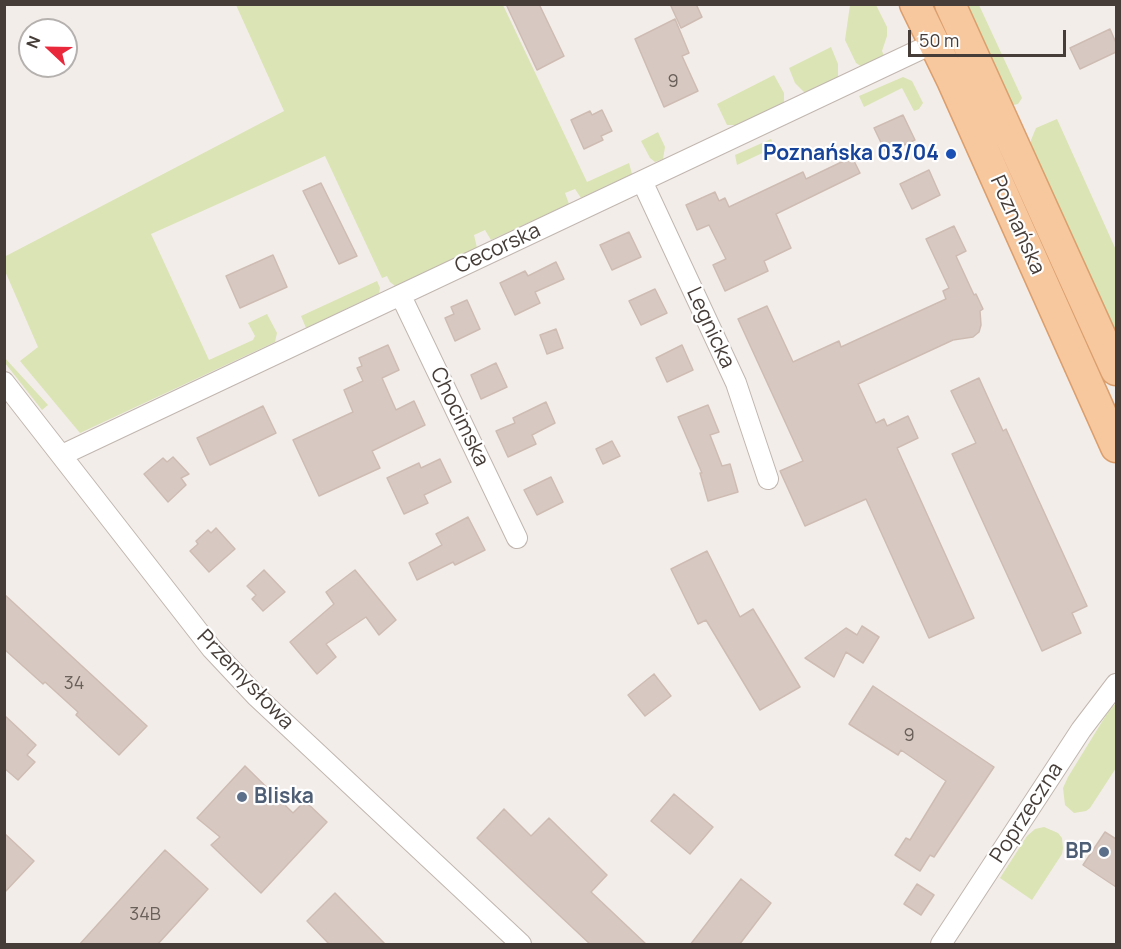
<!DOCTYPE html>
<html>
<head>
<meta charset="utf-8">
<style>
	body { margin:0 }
	#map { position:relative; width:1121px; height:949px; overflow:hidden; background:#f3ede9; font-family:Manrope,sans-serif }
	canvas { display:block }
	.frame { position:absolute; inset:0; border:6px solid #463d38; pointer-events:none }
	.north { position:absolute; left:18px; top:18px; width:60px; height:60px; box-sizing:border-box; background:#fff; border:2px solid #b5b1af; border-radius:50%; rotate:292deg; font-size:16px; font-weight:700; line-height:24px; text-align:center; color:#463d38 }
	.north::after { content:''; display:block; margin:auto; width:21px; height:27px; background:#ea283c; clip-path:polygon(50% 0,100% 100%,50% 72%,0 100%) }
	.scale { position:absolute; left:908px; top:30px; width:158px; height:27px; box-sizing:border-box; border:3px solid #463d38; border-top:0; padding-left:8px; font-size:18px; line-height:21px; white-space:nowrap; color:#463d38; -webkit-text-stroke:4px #fff; paint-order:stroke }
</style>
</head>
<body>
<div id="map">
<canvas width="1121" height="949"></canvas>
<div class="frame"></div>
<div class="north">N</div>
<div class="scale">50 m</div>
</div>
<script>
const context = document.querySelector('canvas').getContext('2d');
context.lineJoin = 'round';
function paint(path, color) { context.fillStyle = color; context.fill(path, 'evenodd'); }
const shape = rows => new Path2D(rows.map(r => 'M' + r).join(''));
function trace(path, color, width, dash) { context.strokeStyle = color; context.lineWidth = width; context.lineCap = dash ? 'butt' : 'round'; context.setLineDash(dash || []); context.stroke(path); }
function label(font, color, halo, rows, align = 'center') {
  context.font = font + ' Manrope,sans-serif'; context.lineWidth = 4.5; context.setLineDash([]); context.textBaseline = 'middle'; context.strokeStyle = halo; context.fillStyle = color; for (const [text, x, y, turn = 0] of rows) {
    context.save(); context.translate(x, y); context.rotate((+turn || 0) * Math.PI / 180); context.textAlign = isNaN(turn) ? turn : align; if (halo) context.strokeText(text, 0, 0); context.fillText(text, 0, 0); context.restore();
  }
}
const green = shape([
	[236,5,503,5,587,182,629,163,632,174,581,198,575,189,565,193,569,204,491,240,485,230,474,235,477,248,395,286,390,282,387,276,382,278,325,156,151,234,209,360,253,340,255,336,248,323,267,314,277,333,275,342,80,433,20,361,38,347,5,271,4,257,284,111],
	[850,5,876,5,887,27,887,36,882,51,884,56,862,67,856,63,845,40],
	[962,5,979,5,1022,98,1018,104,1013,105,1007,103],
	[831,47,838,64,838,78,805,93,795,83,789,68],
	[774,75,784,93,784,103,736,125,727,125,717,104],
	[903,77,912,81,923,103,919,109,914,111,902,88,864,107,859,96],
	[1057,119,1116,250,1116,338,1031,154,1031,140,1036,128],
	[658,132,665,147,663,159,655,162,650,158,641,141],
	[771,139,775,147,737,165,735,155],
	[377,281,380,288,379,293,306,328,301,316],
	[4,357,48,405,42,410,5,363],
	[1116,703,1116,768,1090,808,1086,811,1074,813,1065,805,1063,788,1068,777,1108,712],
	[1044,827,1058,833,1062,838,1063,848,1062,854,1032,900,1000,878,1027,836,1035,829]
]);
const building = shape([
	[506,4,539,4,564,56,537,70,506,4],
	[670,4,696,4,702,17,681,28,670,4],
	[675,19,689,53,682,56,698,91,664,107,635,39,675,19],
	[1110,29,1116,43,1116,52,1080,69,1070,48,1110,29],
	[602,110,612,131,601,136,603,140,584,149,571,120,590,111,592,115,602,110],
	[903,115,915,140,886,153,874,128,903,115],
	[852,157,860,173,776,214,791,248,764,261,768,271,725,291,713,265,726,259,709,225,697,230,686,205,715,192,719,201,725,198,729,207,803,172,806,179,852,157],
	[929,170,940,195,912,209,900,184,929,170],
	[321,183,357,256,339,264,303,191,321,183],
	[954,226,966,251,956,256,974,295,976,294,983,309,980,311,981,325,979,332,973,337,953,340,858,384,876,423,884,419,887,426,908,416,918,438,897,448,974,618,929,638,866,499,805,526,780,471,803,461,738,319,767,306,793,362,839,341,841,347,946,299,943,291,949,288,926,239,954,226],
	[629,232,641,257,612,270,600,245,629,232],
	[273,255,287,287,240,308,226,276,273,255],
	[556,262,564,279,535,292,540,303,515,315,500,283,525,271,528,276,556,262],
	[655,289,667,313,641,325,629,301,655,289],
	[467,300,480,329,455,341,445,318,454,314,451,307,467,300],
	[556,329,563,348,547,354,540,335,556,329],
	[388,345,399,370,382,378,396,410,414,401,425,425,372,451,380,468,319,496,293,440,353,412,344,390,363,381,357,368,362,366,359,358,388,345],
	[682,345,693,370,667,382,656,358,682,345],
	[496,363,507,387,481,399,471,375,496,363],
	[979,378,1003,431,1006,429,1087,606,1072,613,1081,633,1042,651,952,454,976,443,951,391,979,378],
	[546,402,555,423,532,435,536,444,508,457,496,431,515,423,513,418,546,402],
	[708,405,719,432,710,435,722,466,730,464,738,492,708,501,700,473,702,473,678,417,708,405],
	[263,406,276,433,210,465,197,438,263,406],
	[612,441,620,456,603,464,596,449,612,441],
	[173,457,189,474,181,478,186,485,168,502,144,474,163,458,167,462,173,457],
	[440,459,451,482,424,495,428,503,404,514,387,478,419,463,421,468,440,459],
	[551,477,563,502,537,515,524,490,551,477],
	[468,517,485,550,455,565,453,562,417,580,409,563,442,545,436,534,468,517],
	[216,528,235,549,209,572,190,551,198,544,196,541,208,530,211,533,216,528],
	[707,551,740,617,753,609,800,687,760,710,706,620,698,624,671,569,707,551],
	[264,570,285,592,263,611,252,599,256,595,247,586,264,570],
	[355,570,396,620,379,635,366,617,326,644,336,657,317,674,290,642,334,604,326,592,355,570],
	[4,594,147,726,119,755,76,715,78,712,45,682,43,684,4,649,4,594],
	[862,626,879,637,863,663,846,652,834,677,805,658,846,628,857,635,862,626],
	[654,674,671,696,645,716,628,695,654,674],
	[873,686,994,767,934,857,930,855,920,871,895,855,906,838,910,840,946,781,901,750,898,755,849,724,873,686],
	[4,715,36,745,27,755,35,762,18,780,4,768,4,715],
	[245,766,293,813,305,801,327,822,261,893,211,845,220,837,197,818,245,766],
	[674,794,713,827,690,854,651,821,674,794],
	[504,809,531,836,549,818,607,875,591,892,647,945,591,945,477,838,504,809],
	[1105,832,1116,839,1116,887,1083,865,1105,832],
	[4,833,34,861,4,893,4,833],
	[165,850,208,889,157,945,79,945,165,850],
	[741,879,771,903,739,945,690,945,741,879],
	[917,884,934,895,921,915,904,904,917,884],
	[335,893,386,945,330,945,307,921,335,893]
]);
const minor = shape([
	[642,181,736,383,768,479],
	[401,296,517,538],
	[4,382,212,649,256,696,521,944],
	[62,455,934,43],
	[941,944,1081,730,1116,684]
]);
const primary = shape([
	[915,4,952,80,1116,447],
	[950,4,1116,370]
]);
const markers = [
	[951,154,6,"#1a4fb4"],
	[242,797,6,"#5c6f8a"],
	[1104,852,6,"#5c6f8a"]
];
const numberNames = [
	["9",673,82],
	["34",74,684],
	["9",909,736],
	["34B",145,915]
];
const transitNames = [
	["Poznańska 03/04",939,154]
];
const streetNames = [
	["Poznańska",1017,225,66],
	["Cecorska",498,249,-25],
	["Legnicka",710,328,65],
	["Chocimska",459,417,64],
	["Przemysłowa",245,680,46],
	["Poprzeczna",1027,813,-57]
];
const serviceNames = [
	["Bliska",254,797],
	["BP",1092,852,"right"]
];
paint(green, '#dbe4b4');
paint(building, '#d7c9c2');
trace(building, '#cebcb3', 1.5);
trace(minor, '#c1b6af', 22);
trace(primary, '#db9f6e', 33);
trace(minor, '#fff', 20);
trace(primary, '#f7c79e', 30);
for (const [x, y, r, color] of markers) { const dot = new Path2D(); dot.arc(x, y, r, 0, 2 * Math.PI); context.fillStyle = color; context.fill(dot); trace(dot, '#fff', 2); }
label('18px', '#6a605a', null, numberNames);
label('bold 21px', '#164399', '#fff', transitNames, 'right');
label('21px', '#463d38', '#fff', streetNames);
label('bold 21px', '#4e5e75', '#fff', serviceNames, 'left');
</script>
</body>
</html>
